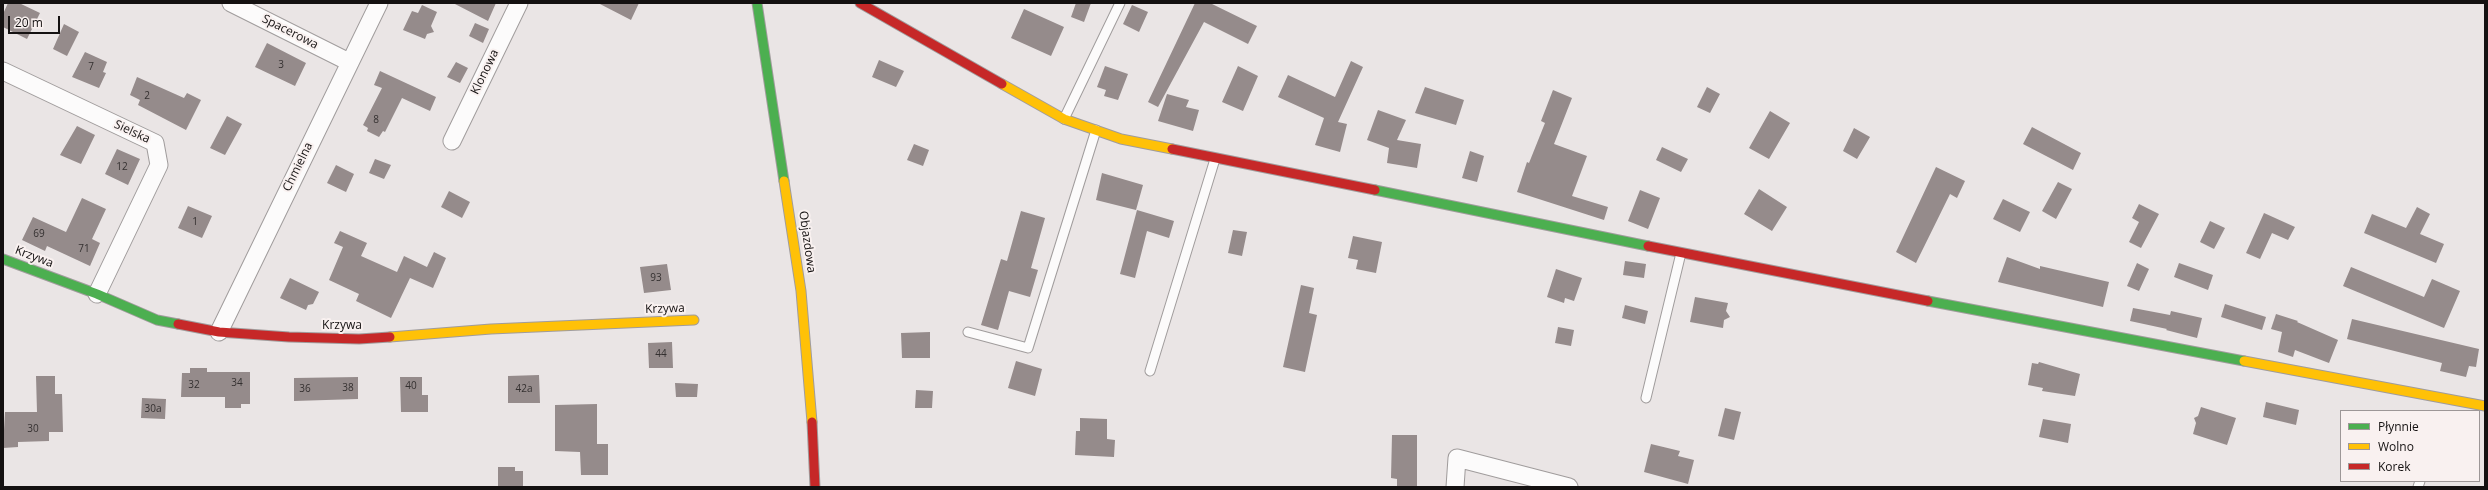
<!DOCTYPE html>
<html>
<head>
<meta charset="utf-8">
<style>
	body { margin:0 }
	#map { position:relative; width:2488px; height:490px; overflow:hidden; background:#eae5e5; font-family:"Open Sans",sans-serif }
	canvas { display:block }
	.frame { position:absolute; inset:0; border:4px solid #141111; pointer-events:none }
	.legend { position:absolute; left:2340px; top:410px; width:140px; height:72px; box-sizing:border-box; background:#f9f1f0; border:1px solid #9d9797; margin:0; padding:5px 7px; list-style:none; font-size:12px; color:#141111 }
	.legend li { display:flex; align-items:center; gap:8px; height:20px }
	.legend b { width:20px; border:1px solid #9d9797 }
	.scale { position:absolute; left:8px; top:16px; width:52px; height:18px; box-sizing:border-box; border:2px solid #141111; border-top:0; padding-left:5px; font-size:12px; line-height:14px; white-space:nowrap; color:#141111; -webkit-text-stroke:3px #f9f1f0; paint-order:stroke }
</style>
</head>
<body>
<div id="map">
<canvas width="2488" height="490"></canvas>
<div class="frame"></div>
<ul class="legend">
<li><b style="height:5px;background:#4caf50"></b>Płynnie</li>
<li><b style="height:5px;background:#ffc107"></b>Wolno</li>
<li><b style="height:5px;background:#c62828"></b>Korek</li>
</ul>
<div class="scale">20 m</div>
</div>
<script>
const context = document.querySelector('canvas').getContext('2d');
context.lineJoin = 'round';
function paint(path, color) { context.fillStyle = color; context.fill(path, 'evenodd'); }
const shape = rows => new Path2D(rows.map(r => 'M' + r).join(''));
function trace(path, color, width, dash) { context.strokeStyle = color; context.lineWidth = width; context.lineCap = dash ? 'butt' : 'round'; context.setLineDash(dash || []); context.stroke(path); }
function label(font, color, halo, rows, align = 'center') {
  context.font = font + ' "Open Sans",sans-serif'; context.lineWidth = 4; context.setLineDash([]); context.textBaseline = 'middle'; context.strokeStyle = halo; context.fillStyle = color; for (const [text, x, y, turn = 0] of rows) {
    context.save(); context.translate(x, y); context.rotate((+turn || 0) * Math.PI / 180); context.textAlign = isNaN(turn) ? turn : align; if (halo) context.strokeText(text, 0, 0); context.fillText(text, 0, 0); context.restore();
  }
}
const building = shape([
	[8,3,19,3,40,13,27,39,3,27,3,14],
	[453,3,496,3,488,21],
	[598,3,639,3,631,20],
	[1076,3,1091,3,1084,22,1071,17],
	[1195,3,1210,3,1257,26,1248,44,1204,22,1158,107,1148,102],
	[422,5,437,12,431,26,434,32,427,34,425,39,403,30,412,11,418,13],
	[1132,5,1148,12,1139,32,1123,24],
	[1024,9,1064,27,1051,56,1011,38],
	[475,23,489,29,483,43,469,36],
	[64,24,79,32,67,56,53,49],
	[267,43,306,63,295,86,255,67],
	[85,52,107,62,103,72,106,73,99,88,72,77],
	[879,60,904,71,896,87,872,77],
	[1351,61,1363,67,1338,122,1347,124,1340,152,1315,145,1324,118,1278,97,1288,75,1335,97],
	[456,62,468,68,460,83,447,77],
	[1105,66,1128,74,1118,100,1104,96,1106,90,1097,87],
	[1238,66,1258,76,1243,111,1222,102],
	[380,71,436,97,430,111,402,98,385,132,383,131,379,137,367,131,368,128,363,125,382,88,374,85],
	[137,77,184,98,187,93,201,100,186,130,138,105,140,100,130,95],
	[1425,87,1464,100,1456,125,1415,113],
	[1707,87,1720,94,1710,113,1697,107],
	[1553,90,1572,98,1554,144,1587,156,1572,196,1608,207,1604,220,1517,192,1527,162,1529,163,1545,123,1541,121],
	[1167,94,1189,100,1186,107,1199,110,1193,131,1158,121],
	[1378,110,1406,120,1397,140,1421,144,1417,168,1387,163,1389,148,1367,140],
	[1770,111,1790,123,1769,159,1749,148],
	[227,116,242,124,225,155,210,148],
	[77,126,95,135,81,164,60,155],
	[2032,127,2081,153,2073,170,2023,144],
	[1854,128,1870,137,1857,159,1843,151],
	[914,144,929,150,923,166,907,160],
	[1662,147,1688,159,1681,172,1656,160],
	[117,149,140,159,128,185,105,174],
	[1470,151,1484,156,1477,182,1462,178],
	[375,159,391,165,384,179,369,173],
	[336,165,354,174,346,192,327,183],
	[1936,167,1965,181,1957,198,1950,194,1916,263,1896,252],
	[1102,173,1143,185,1136,210,1096,200],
	[2058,182,2072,189,2056,219,2042,211],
	[1759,189,1787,207,1772,231,1744,214],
	[1640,190,1660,198,1648,229,1628,221],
	[449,191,470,202,462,218,441,207],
	[82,198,106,209,92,239,100,243,90,266,47,246,45,251,22,240,33,217,66,232],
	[2003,199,2030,212,2020,232,1993,219],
	[2139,204,2159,214,2141,248,2129,242,2139,222,2132,218],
	[188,206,212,216,202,238,178,228],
	[2417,207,2430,214,2420,234,2444,244,2436,263,2364,233,2372,214,2406,228],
	[1137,210,1174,221,1169,238,1147,231,1135,278,1120,274],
	[1021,211,1045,218,1031,268,1038,270,1030,297,1009,291,998,330,981,325,1001,259,1007,261],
	[2264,213,2295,227,2288,240,2272,233,2260,259,2246,253],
	[2210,221,2225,228,2214,249,2200,242],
	[1233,230,1247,232,1242,256,1228,253],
	[340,231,367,243,361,256,397,272,404,256,427,267,434,252,446,258,433,288,410,278,391,318,356,301,359,294,329,280,343,247,334,243],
	[1353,236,1382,242,1376,273,1356,269,1358,260,1348,258],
	[2007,257,2040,269,2040,266,2109,282,2103,307,1998,282],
	[1625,261,1646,264,1644,278,1623,275],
	[2137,263,2149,269,2139,291,2127,286],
	[2179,263,2213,275,2208,290,2174,277],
	[667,264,671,290,644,293,640,267],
	[2351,267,2424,297,2432,279,2460,291,2444,328,2343,286],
	[1556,269,1582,278,1574,301,1565,298,1564,303,1547,297],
	[290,278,319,292,313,304,308,305,306,310,280,298],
	[1301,285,1314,288,1309,313,1317,315,1305,372,1283,367],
	[1695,297,1728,303,1726,311,1730,317,1724,320,1723,328,1690,322],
	[2225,304,2266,317,2262,330,2221,317],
	[1625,305,1648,311,1645,324,1622,318],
	[2133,308,2170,315,2171,311,2202,318,2197,338,2166,330,2167,329,2130,321],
	[2276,314,2298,321,2297,322,2338,340,2329,363,2295,350,2293,357,2278,352,2282,332,2271,329],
	[2352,319,2479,349,2476,367,2469,366,2466,377,2440,371,2442,363,2347,339],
	[1558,327,1574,330,1571,346,1555,343],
	[930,332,930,358,902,358,901,333],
	[672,342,673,368,649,368,648,343],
	[1016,361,1042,369,1035,396,1008,388],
	[2039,362,2080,374,2075,396,2042,391,2043,388,2028,385,2032,363,2038,364],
	[190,368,207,368,207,372,250,372,250,404,241,404,241,408,225,408,225,397,181,397,182,373,190,373],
	[539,375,540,403,508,403,508,376],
	[36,376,55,376,55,394,62,394,63,432,49,432,49,441,18,442,18,447,3,448,5,412,37,412],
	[358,377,358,399,294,401,294,378],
	[400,377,422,377,422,395,428,395,428,412,401,412],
	[675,383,698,384,697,397,676,397],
	[916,390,933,391,932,408,915,408],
	[142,398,166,399,165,419,141,418],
	[2266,402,2299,410,2296,425,2263,417],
	[597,404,597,444,608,444,608,475,581,475,580,452,555,451,555,405],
	[2201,407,2236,418,2227,445,2193,434,2196,423,2194,418,2198,416],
	[1725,408,1741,412,1734,440,1718,436],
	[1080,418,1107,419,1107,439,1115,440,1114,457,1075,455,1076,431,1080,431],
	[2043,419,2071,424,2068,443,2039,437],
	[1392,435,1417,435,1417,487,1397,487,1397,479,1391,478],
	[1651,444,1680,451,1678,456,1694,460,1688,484,1644,472],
	[498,467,515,467,515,471,523,471,523,487,498,487]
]);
const lane = shape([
	[1064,119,1120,3],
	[968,332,1028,348,1096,130],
	[1150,371,1215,159],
	[1646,398,1681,253],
	[2418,487,2420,481]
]);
const street = shape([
	[231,3,349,62],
	[3,71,155,143,159,165,97,294],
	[452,141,519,3],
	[219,332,379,3],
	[1455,487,1457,458,1569,487]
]);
const fast = shape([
	[757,3,784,181],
	[1375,190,1648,246],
	[3,259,97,294,157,320,178,324],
	[1928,301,2244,361]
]);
const slow = shape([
	[1002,84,1064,119,1121,139,1172,149],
	[784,181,801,291,812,422],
	[390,337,491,329,694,320],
	[2244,361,2485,406]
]);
const jam = shape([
	[860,3,1002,84],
	[1172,149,1375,190],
	[1648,246,1928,301],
	[178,324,219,332,289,337,359,339,390,337],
	[812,422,815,487]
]);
const numberNames = [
	["3",281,65],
	["7",91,67],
	["2",147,96],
	["8",376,120],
	["12",122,167],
	["1",195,222],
	["69",39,234],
	["71",84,249],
	["93",656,278],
	["44",661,354],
	["34",237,383],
	["32",194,385],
	["40",411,386],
	["38",348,388],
	["36",305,389],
	["42a",524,389],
	["30a",153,409],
	["30",33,429]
];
const streetNames = [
	["Spacerowa",290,32,27],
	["Klonowa",485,72,-64],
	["Sielska",132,132,25],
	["Chmielna",298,167,-64],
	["Objazdowa",807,242,82],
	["Krzywa",34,257,21],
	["Krzywa",665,309,-2],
	["Krzywa",342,326]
];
paint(building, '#958b8b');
trace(lane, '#a09c9c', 11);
trace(street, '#a09c9c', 19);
trace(fast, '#a09c9c', 11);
trace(slow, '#a09c9c', 11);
trace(jam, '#a09c9c', 11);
trace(lane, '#fcfbfb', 9);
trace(street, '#fcfbfb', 17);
trace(fast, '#4caf50', 9);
trace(slow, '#ffc107', 9);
trace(jam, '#c62828', 9);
label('10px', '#343030', null, numberNames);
label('12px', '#141111', '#f9f1f0', streetNames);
</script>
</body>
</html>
